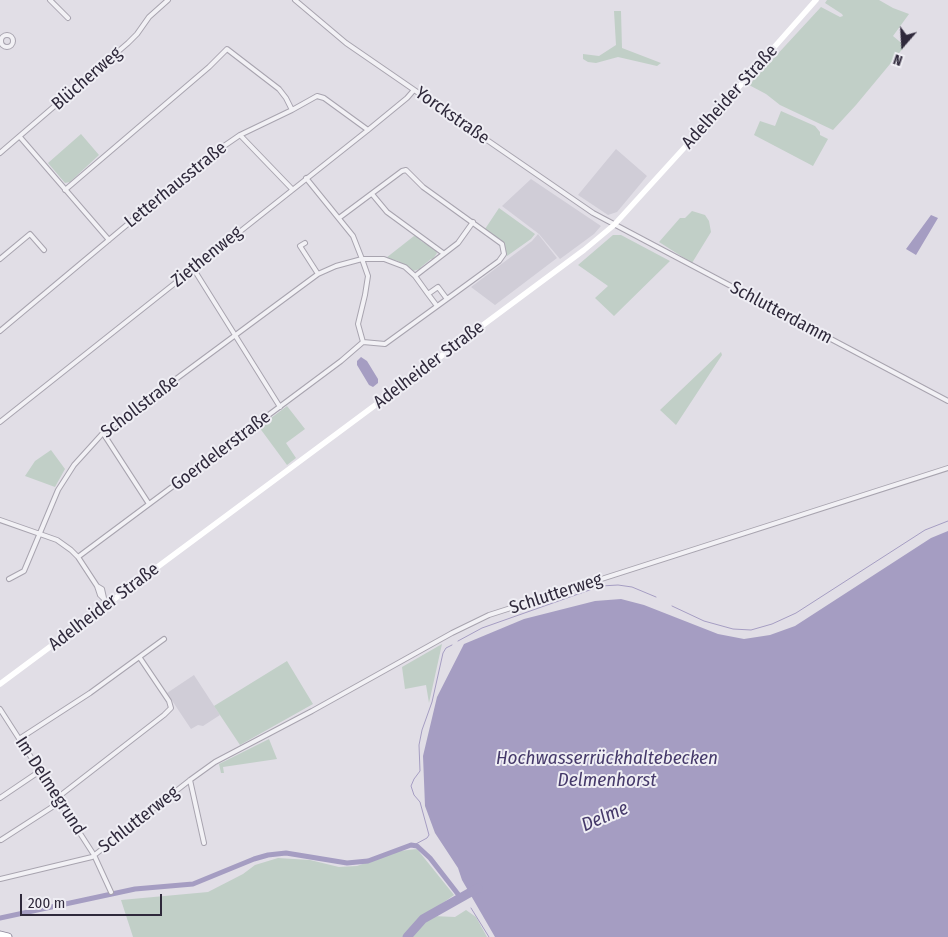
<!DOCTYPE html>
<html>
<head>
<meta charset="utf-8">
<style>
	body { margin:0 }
	#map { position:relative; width:948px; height:937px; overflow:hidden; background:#e1dee6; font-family:"Fira Sans Condensed",sans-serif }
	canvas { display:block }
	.north { position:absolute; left:878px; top:20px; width:50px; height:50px; -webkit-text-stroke:4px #efeef4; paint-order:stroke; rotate:199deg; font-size:14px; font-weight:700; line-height:20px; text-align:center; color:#2f293b }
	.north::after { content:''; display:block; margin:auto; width:18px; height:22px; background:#2f293b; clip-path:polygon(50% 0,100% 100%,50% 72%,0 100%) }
	.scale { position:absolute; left:20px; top:894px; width:142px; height:22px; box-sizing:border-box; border:2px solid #2f293b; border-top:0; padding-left:6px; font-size:15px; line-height:18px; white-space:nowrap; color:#2f293b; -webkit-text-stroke:4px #efeef4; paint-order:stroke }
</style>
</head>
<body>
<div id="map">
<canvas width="948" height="937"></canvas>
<div class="north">N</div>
<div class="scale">200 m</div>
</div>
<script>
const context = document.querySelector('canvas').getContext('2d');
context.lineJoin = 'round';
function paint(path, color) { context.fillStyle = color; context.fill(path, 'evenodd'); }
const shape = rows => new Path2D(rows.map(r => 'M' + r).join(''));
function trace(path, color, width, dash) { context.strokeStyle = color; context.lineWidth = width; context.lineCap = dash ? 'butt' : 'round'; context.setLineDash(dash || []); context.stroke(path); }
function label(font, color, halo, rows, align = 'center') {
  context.font = font + ' "Fira Sans Condensed",sans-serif'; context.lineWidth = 4; context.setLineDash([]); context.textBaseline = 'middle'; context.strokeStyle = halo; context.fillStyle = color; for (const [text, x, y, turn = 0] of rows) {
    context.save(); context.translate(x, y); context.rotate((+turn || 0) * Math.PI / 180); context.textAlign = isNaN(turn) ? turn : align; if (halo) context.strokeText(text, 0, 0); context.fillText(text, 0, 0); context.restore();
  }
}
const built = shape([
	[616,149,647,176,617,212,608,215,578,195],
	[531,179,601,226,594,234,560,259,539,234,502,206],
	[538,234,557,258,495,305,471,287,532,241],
	[194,675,220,715,203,726,198,725,191,729,167,693]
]);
const green = shape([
	[827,0,879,0,893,8,909,14,893,36,905,46,856,105,833,130,780,105,766,94,749,85,821,7,840,17,843,16,842,14,825,3],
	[614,11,621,11,622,48,661,63,657,66,618,57,596,63,588,62,583,59,583,54,599,56,616,45],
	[781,111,815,126,820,132,820,135,828,139,813,166,754,135,760,121,775,126],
	[81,134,99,155,70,182,65,183,48,163],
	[499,208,535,234,531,239,507,256,504,243,485,229],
	[692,211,705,215,709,221,711,232,692,263,659,242,680,218,685,218],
	[613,235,621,235,670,261,614,316,595,298,608,286,578,265],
	[414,236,419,237,421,241,436,250,437,253,433,259,431,259,421,267,420,269,413,271,398,261,386,258],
	[721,352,722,355,676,425,660,410],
	[287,406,305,429,286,443,296,458,287,465,259,427],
	[51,450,65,469,55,487,25,476,35,461],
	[442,644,429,703,426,685,405,689,402,667],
	[287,661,313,704,240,745,214,706],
	[269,739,277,759,223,767,224,773,221,773,219,764],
	[417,849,454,895,416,922,403,937,133,937,121,900,208,892,243,874,255,865,278,858,310,860,339,867,357,866,399,851],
	[466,910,476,917,487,937,411,937,421,925,433,916,455,917]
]);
const water = shape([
	[931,215,938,218,916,255,906,249],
	[361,357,367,361,378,379,378,383,373,387,369,385,357,365,357,361],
	[948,531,948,937,495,937,462,880,458,868,435,833,425,806,423,756,437,697,464,644,524,619,595,601,621,599,644,605,718,634,744,639,770,635,795,626,931,538]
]);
const stream = shape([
	[672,606,704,621,733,629,751,630,772,624,796,613,925,530,948,521],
	[458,641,482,628,601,586,618,585,632,587,656,597],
	[414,845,427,838,429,835,420,802,414,795,411,786,414,779,420,771,419,745,422,730,432,702,443,653,446,648,452,645],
	[471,908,489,937]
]);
const canal = shape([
	[0,918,135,889,193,884,254,859,268,855,286,853,347,863,368,861,411,845,417,846,430,858,461,898]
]);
const river = shape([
	[407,937,423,919,478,888]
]);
const minor = shape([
	[50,0,68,18],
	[295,0,346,43,593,213,948,401],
	'1 41a6 6 0 1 1 12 0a6 6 0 1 1-12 0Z',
	[240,135,292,189],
	[20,137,109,240],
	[0,153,128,43,137,34,149,17,168,0],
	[306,178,353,236,362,259,368,276,365,295,358,324,363,342,385,344,447,299,438,287,428,294,437,306],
	[65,190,209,67,227,49,279,89,286,98,292,110],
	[372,194,387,212,443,253],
	[339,218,402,171,406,170,423,187,502,244,504,254,499,261,447,299],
	[305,243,300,246,318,274],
	[0,259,30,234,44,250],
	[193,268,280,407],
	[415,276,458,243,473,222],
	[0,331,208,157,240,135,292,110,317,96,324,98,368,130],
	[0,422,368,130,407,98,414,90],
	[103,433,149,504],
	[0,520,57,540,71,550,78,557,97,586,100,595,108,603],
	[78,557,341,361,363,342],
	[9,579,24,571,58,490,74,465,103,433,318,274,336,266,362,259,384,259,405,267,415,276,428,294],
	[97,586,102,589,104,598],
	[0,709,94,855,111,892],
	[19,739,90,693,164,639],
	[190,780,204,843],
	[0,798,40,771],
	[57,798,164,715,171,708,169,701,140,658],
	[1,840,60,802],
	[0,879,92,857,190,780,215,762,312,711,452,633,489,615,948,468]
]);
const secondary = shape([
	[0,684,584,250,614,225,715,114,816,0]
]);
const motorway = shape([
	[0,935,8,937]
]);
const streetNames = [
	["Blücherweg",87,79,-41],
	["Adelheider Straße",730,97,-48],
	["Yorckstraße",452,116,35],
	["Letterhausstraße",176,185,-39],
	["Ziethenweg",207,257,-39],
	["Schlutterdamm",781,313,28],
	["Adelheider Straße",429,365,-37],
	["Schollstraße",140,407,-37],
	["Goerdelerstraße",221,451,-37],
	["Schlutterweg",556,594,-18],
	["Adelheider Straße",104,607,-37],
	["Im Delmegrund",50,786,57],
	["Schlutterweg",139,820,-38]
];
const waterNames = [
	["Hochwasserrückhaltebecken",607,759],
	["Delmenhorst",607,781],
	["Delme",605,817,-23]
];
paint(built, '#d0cdd7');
paint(green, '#c1cfc7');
paint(water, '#a59dc2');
trace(stream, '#a59dc2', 1);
trace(canal, '#a59dc2', 5);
trace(river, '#a59dc2', 9);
trace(minor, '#a8a4af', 6);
trace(motorway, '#8e889b', 9);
trace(minor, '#f2f1f5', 4);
trace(secondary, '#fff', 5.5);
trace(motorway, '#fff', 7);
label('18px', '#2f293b', '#efeef4', streetNames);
label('italic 19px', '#45396a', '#efeef4', waterNames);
</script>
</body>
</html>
